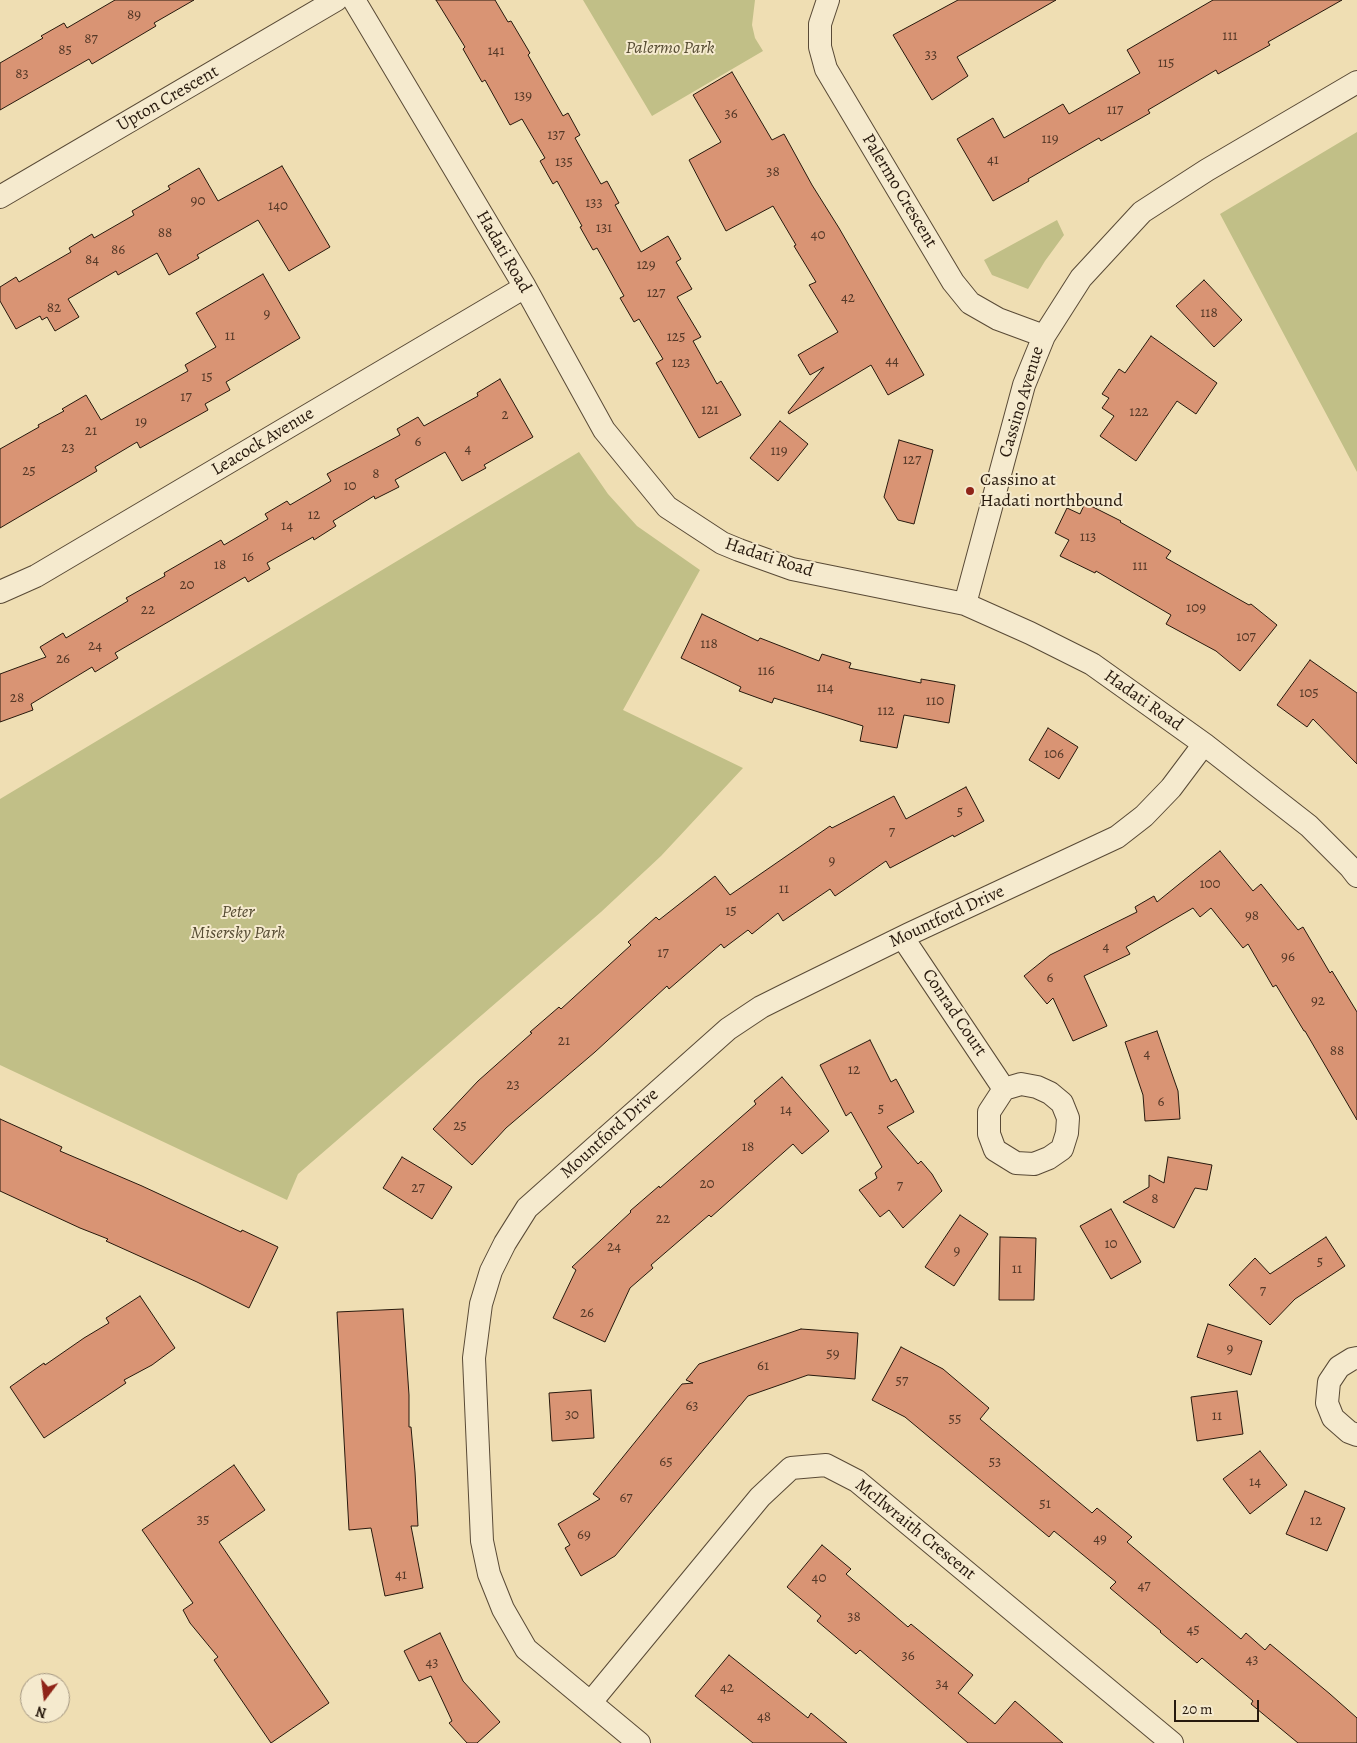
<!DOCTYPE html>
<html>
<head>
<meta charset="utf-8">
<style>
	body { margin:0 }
	#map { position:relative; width:1357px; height:1743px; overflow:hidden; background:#efdeb3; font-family:Alegreya,serif }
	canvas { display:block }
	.north { position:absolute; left:20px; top:1673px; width:50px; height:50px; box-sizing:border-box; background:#f5eace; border:1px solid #a39681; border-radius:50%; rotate:195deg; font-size:14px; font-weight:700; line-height:20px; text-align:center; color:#27190d }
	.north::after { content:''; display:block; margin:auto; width:18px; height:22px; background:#8f2418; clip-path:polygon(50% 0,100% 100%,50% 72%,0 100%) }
	.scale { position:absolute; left:1174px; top:1700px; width:85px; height:22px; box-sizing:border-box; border:2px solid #27190d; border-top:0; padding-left:6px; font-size:15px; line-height:18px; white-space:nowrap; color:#27190d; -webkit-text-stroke:4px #f5eace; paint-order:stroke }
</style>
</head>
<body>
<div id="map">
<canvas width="1357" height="1743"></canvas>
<div class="north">N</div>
<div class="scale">20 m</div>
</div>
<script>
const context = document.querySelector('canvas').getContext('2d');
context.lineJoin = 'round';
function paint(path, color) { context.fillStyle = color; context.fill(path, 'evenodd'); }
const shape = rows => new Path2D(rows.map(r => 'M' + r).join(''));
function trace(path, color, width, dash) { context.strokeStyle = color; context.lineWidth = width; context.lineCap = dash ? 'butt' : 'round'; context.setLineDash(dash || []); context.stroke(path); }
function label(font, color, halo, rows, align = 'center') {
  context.font = font + ' Alegreya,serif'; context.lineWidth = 4; context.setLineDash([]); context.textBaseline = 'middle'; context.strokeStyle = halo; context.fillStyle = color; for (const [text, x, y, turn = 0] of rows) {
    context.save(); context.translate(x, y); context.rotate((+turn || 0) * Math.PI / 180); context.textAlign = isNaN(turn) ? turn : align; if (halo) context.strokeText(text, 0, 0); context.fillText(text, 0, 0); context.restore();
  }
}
const green = shape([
	[583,0,755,0,752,25,755,38,763,51,652,116],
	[1357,132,1357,472,1220,214],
	[1057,220,1064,235,1045,261,1028,289,992,275,984,260],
	[579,452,608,494,637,526,700,570,623,710,743,768,661,856,601,912,298,1174,287,1200,0,1065,0,799]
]);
const building = shape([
	[115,0,194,0,154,23,156,26,92,64,89,59,0,110,0,63,43,38,41,36,64,23,67,28,115,0],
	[436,0,495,0,508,22,511,21,530,53,528,55,563,116,568,113,580,135,575,138,601,184,607,181,619,203,615,205,641,252,668,236,681,259,676,262,692,289,677,297,701,337,693,341,717,384,721,381,741,415,699,438,656,363,663,359,639,319,634,322,620,298,624,296,597,248,593,250,580,227,582,226,557,181,553,184,540,161,545,158,522,119,510,125,485,80,482,82,463,49,465,47,436,0],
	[958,0,1056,0,957,57,968,76,932,100,893,35,958,0],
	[1213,0,1342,0,1268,42,1270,45,1218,74,1216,70,1148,110,1150,113,1101,141,1099,138,1028,179,1029,181,993,201,957,139,993,118,1004,138,1063,104,1069,114,1140,73,1127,50,1213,0],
	[732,72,772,140,784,134,812,185,839,228,924,375,888,395,871,365,789,414,788,412,824,367,810,375,798,355,838,332,809,285,816,282,794,246,796,245,773,206,726,231,689,160,721,142,693,95,732,72],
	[282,166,330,247,289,271,258,220,197,255,199,258,169,275,157,253,118,275,116,271,68,299,79,317,55,331,47,317,42,320,40,316,16,329,0,301,0,287,16,277,19,282,71,252,69,248,92,234,94,238,134,215,132,211,170,189,168,186,199,168,218,201,282,166],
	[263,274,300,338,226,382,230,390,205,404,208,410,140,448,137,442,95,467,97,471,0,528,0,449,39,427,38,425,64,411,62,409,86,395,101,420,188,371,185,365,216,347,196,313,263,274],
	[1204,280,1242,320,1214,347,1176,306,1204,280],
	[1151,336,1217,383,1196,414,1177,401,1136,461,1100,436,1114,416,1102,408,1109,398,1102,394,1119,369,1125,373,1151,336],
	[500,379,533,437,484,465,486,468,462,481,445,452,395,480,399,487,375,499,374,496,333,521,336,526,314,540,313,537,267,563,270,569,248,582,245,577,115,653,118,658,95,672,92,667,31,704,33,710,0,722,0,674,46,657,40,647,63,633,66,638,128,601,126,598,165,576,164,573,221,540,224,545,268,519,265,514,287,501,290,505,331,481,327,474,400,435,397,429,418,417,424,426,478,396,477,393,500,379],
	[780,421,808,444,778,481,750,458,780,421],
	[899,440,933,450,914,524,898,520,884,497,899,440],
	[1085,503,1121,521,1120,522,1171,551,1166,558,1249,605,1251,604,1277,625,1240,671,1216,651,1166,624,1171,615,1096,571,1095,573,1060,556,1069,540,1055,533,1067,508,1080,514,1085,503],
	[702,614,758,641,760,638,819,661,822,654,851,663,849,668,921,683,921,679,955,685,949,723,904,715,897,748,860,741,863,726,774,698,772,703,739,691,741,687,681,658,702,614],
	[1310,660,1357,693,1357,764,1313,719,1307,727,1277,705,1310,660],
	[1048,728,1078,747,1059,779,1029,760,1048,728],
	[966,787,984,821,954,837,953,835,890,868,886,861,835,896,830,889,783,921,778,913,752,934,748,930,724,948,721,944,669,989,667,986,595,1052,506,1128,472,1165,433,1129,478,1081,532,1033,530,1032,559,1007,561,1009,631,945,628,942,656,917,659,920,715,876,730,895,830,826,832,828,894,796,906,819,966,787],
	[1220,851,1253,891,1261,884,1298,930,1303,927,1330,973,1332,971,1357,1012,1357,1120,1305,1031,1304,1031,1276,985,1273,987,1248,944,1243,948,1211,908,1200,917,1193,908,1126,947,1130,954,1084,976,1107,1026,1073,1041,1053,998,1047,1004,1024,976,1050,955,1137,912,1135,907,1154,896,1157,902,1220,851],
	[1157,1031,1178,1091,1180,1119,1145,1121,1143,1095,1125,1042,1157,1031],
	[870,1040,891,1082,896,1079,914,1112,887,1127,918,1164,921,1161,932,1174,942,1191,903,1228,889,1210,880,1217,859,1190,877,1178,875,1173,882,1167,851,1112,846,1116,820,1065,870,1040],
	[782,1077,829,1131,802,1154,793,1144,711,1217,709,1215,651,1265,653,1268,630,1288,605,1342,553,1318,576,1270,572,1267,631,1212,630,1211,659,1186,660,1188,756,1104,754,1101,782,1077],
	[0,1119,62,1147,60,1151,142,1186,241,1232,242,1230,278,1247,249,1308,197,1282,106,1241,108,1239,80,1228,0,1191,0,1119],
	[402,1157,452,1187,432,1219,383,1188,402,1157],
	[1168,1157,1212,1165,1207,1190,1195,1188,1174,1228,1123,1202,1149,1187,1149,1175,1164,1183,1168,1157],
	[1111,1209,1141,1262,1111,1279,1080,1226,1111,1209],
	[960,1215,988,1234,954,1286,925,1267,960,1215],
	[1000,1237,1036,1238,1034,1300,999,1300,1000,1237],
	[1326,1237,1345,1266,1295,1299,1270,1325,1229,1285,1255,1258,1270,1274,1326,1237],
	[140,1296,175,1348,152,1365,124,1380,126,1383,44,1438,10,1387,34,1370,44,1363,45,1365,84,1338,109,1323,106,1318,140,1296],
	[403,1309,409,1395,409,1427,411,1427,415,1472,418,1526,411,1526,423,1588,385,1596,371,1528,349,1530,337,1312,403,1309],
	[1208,1324,1262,1341,1251,1375,1197,1357,1208,1324],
	[801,1329,858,1333,855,1379,808,1375,748,1396,615,1556,581,1576,565,1548,570,1545,558,1524,600,1499,593,1494,682,1384,693,1383,686,1380,699,1364,801,1329],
	[901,1347,943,1369,989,1408,980,1419,1092,1513,1097,1508,1132,1537,1127,1542,1241,1639,1246,1633,1265,1650,1270,1644,1330,1694,1357,1718,1357,1743,1298,1743,1251,1704,1253,1701,1202,1658,1197,1663,1160,1632,1161,1631,1110,1588,1116,1582,1054,1531,1049,1537,905,1417,872,1400,901,1347],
	[591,1390,594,1438,552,1441,549,1393,591,1390],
	[1237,1391,1243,1434,1197,1441,1191,1397,1237,1391],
	[1260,1451,1287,1485,1250,1514,1223,1479,1260,1451],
	[234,1465,265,1510,219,1542,329,1703,271,1743,214,1660,218,1657,190,1623,183,1610,193,1603,142,1530,234,1465],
	[1305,1491,1345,1508,1327,1551,1286,1534,1305,1491],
	[822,1545,851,1569,846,1574,908,1627,911,1624,973,1675,958,1693,995,1724,1015,1701,1063,1743,968,1743,860,1650,856,1654,817,1621,821,1616,787,1587,822,1545],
	[440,1633,463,1681,500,1722,477,1743,467,1743,449,1723,452,1721,431,1676,419,1681,404,1651,440,1633],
	[729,1655,808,1718,811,1713,847,1743,753,1743,695,1696,729,1655]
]);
const street = shape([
	[354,0,525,287,604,430,667,507,722,543,739,550,792,569,965,604,1030,633,1092,664,1204,744,1309,826,1350,867,1357,876],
	[828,0,820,24,820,47,826,69,953,282,970,303,998,319,1044,336],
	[0,197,336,0],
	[0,592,36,576,525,287],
	[965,604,1024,385,1044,336,1081,278,1142,212,1207,170,1357,82],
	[903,938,1004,1089,989,1112,989,1134,995,1150,1016,1163,1034,1164,1049,1158,1062,1149,1067,1133,1068,1118,1062,1103,1050,1093,1037,1087,1021,1084,1004,1089],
	[1357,1358,1352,1359,1339,1367,1329,1382,1327,1403,1333,1418,1349,1432,1357,1435],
	[591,1702,760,1497,791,1468,826,1465,857,1481,1172,1743],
	[639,1743,526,1649,503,1609,489,1574,482,1541,474,1358,481,1304,491,1271,505,1243,527,1208,728,1029,761,1007,787,994,909,934,1117,837,1144,816,1171,788,1204,744]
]);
const markers = [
	[970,491,5,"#8f2418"]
];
const numberNames = [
	["89",134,15],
	["111",1230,36],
	["87",91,39],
	["85",65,50],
	["141",496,51],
	["33",931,55],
	["115",1166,63],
	["83",22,74],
	["139",523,96],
	["117",1115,110],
	["36",731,114],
	["137",556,135],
	["119",1050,139],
	["41",993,160],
	["135",564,162],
	["38",773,172],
	["90",198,201],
	["133",594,203],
	["140",278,206],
	["131",604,228],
	["88",165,233],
	["40",818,235],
	["86",118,250],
	["84",92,260],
	["129",646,265],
	["127",656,293],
	["42",848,298],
	["82",54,308],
	["118",1209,313],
	["9",267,314],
	["11",230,336],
	["125",676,337],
	["44",892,361],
	["123",681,363],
	["15",207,377],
	["17",186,397],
	["121",710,410],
	["122",1139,412],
	["2",505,415],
	["19",141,422],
	["21",91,431],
	["6",418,442],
	["23",68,448],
	["4",468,449],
	["119",779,451],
	["127",912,460],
	["25",29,471],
	["8",376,474],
	["10",350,486],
	["12",314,515],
	["14",287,526],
	["113",1088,537],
	["16",248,557],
	["18",220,565],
	["111",1140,566],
	["20",187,585],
	["109",1196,608],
	["22",148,610],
	["107",1246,637],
	["118",709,644],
	["24",95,646],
	["26",63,659],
	["116",766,671],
	["114",825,688],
	["105",1309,693],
	["28",17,698],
	["110",935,701],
	["112",886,711],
	["106",1054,754],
	["5",960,812],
	["7",892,832],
	["9",832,861],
	["100",1210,884],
	["11",784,889],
	["15",731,911],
	["98",1252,916],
	["4",1106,947],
	["17",663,953],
	["96",1288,957],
	["6",1050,978],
	["92",1318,1001],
	["21",564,1041],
	["88",1337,1051],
	["4",1147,1054],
	["12",854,1070],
	["23",513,1085],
	["6",1161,1102],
	["5",881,1109],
	["14",786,1110],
	["25",460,1126],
	["18",748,1147],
	["20",707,1184],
	["7",900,1186],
	["27",418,1188],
	["8",1155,1199],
	["22",663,1219],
	["10",1111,1244],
	["24",614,1247],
	["9",957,1251],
	["5",1320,1262],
	["11",1017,1269],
	["7",1263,1291],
	["26",587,1313],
	["9",1230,1349],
	["59",833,1354],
	["61",763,1366],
	["57",902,1381],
	["63",692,1406],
	["30",572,1415],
	["11",1217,1416],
	["55",955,1419],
	["65",666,1462],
	["53",995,1462],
	["14",1255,1482],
	["67",626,1498],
	["51",1045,1504],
	["35",203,1520],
	["12",1316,1521],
	["69",584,1535],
	["49",1100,1539],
	["41",401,1575],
	["40",819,1578],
	["47",1144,1586],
	["38",854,1617],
	["45",1193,1630],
	["36",908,1656],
	["43",1252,1660],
	["43",432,1663],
	["34",942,1684],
	["42",727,1688],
	["48",764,1717]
];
const parkNames = [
	["Palermo Park",670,49],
	["Peter",238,913],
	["Misersky Park",238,934]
];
const streetNames = [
	["Upton Crescent",168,99,-30],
	["Palermo Crescent",899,191,59],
	["Hadati Road",503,252,60],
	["Cassino Avenue",1022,402,-73],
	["Leacock Avenue",263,442,-31],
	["Hadati Road",769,558,18],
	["Hadati Road",1143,701,35],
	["Mountford Drive",947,917,-25],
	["Conrad Court",954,1013,56],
	["Mountford Drive",610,1134,-42],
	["McIlwraith Crescent",915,1530,39]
];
const poiNames = [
	["Cassino at",980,481],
	["Hadati northbound",980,502]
];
paint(green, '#c1bf87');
paint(building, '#d99474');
trace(building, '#27190d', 1);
trace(street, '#594a36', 24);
trace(street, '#f5eace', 22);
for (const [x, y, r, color] of markers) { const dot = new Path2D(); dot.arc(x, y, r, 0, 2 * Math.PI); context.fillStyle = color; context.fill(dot); trace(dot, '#f5eace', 2); }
label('15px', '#543827', null, numberNames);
label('italic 18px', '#554b32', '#f5eace', parkNames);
label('18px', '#27190d', '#f5eace', streetNames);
label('18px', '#27190d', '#f5eace', poiNames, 'left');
</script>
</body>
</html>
